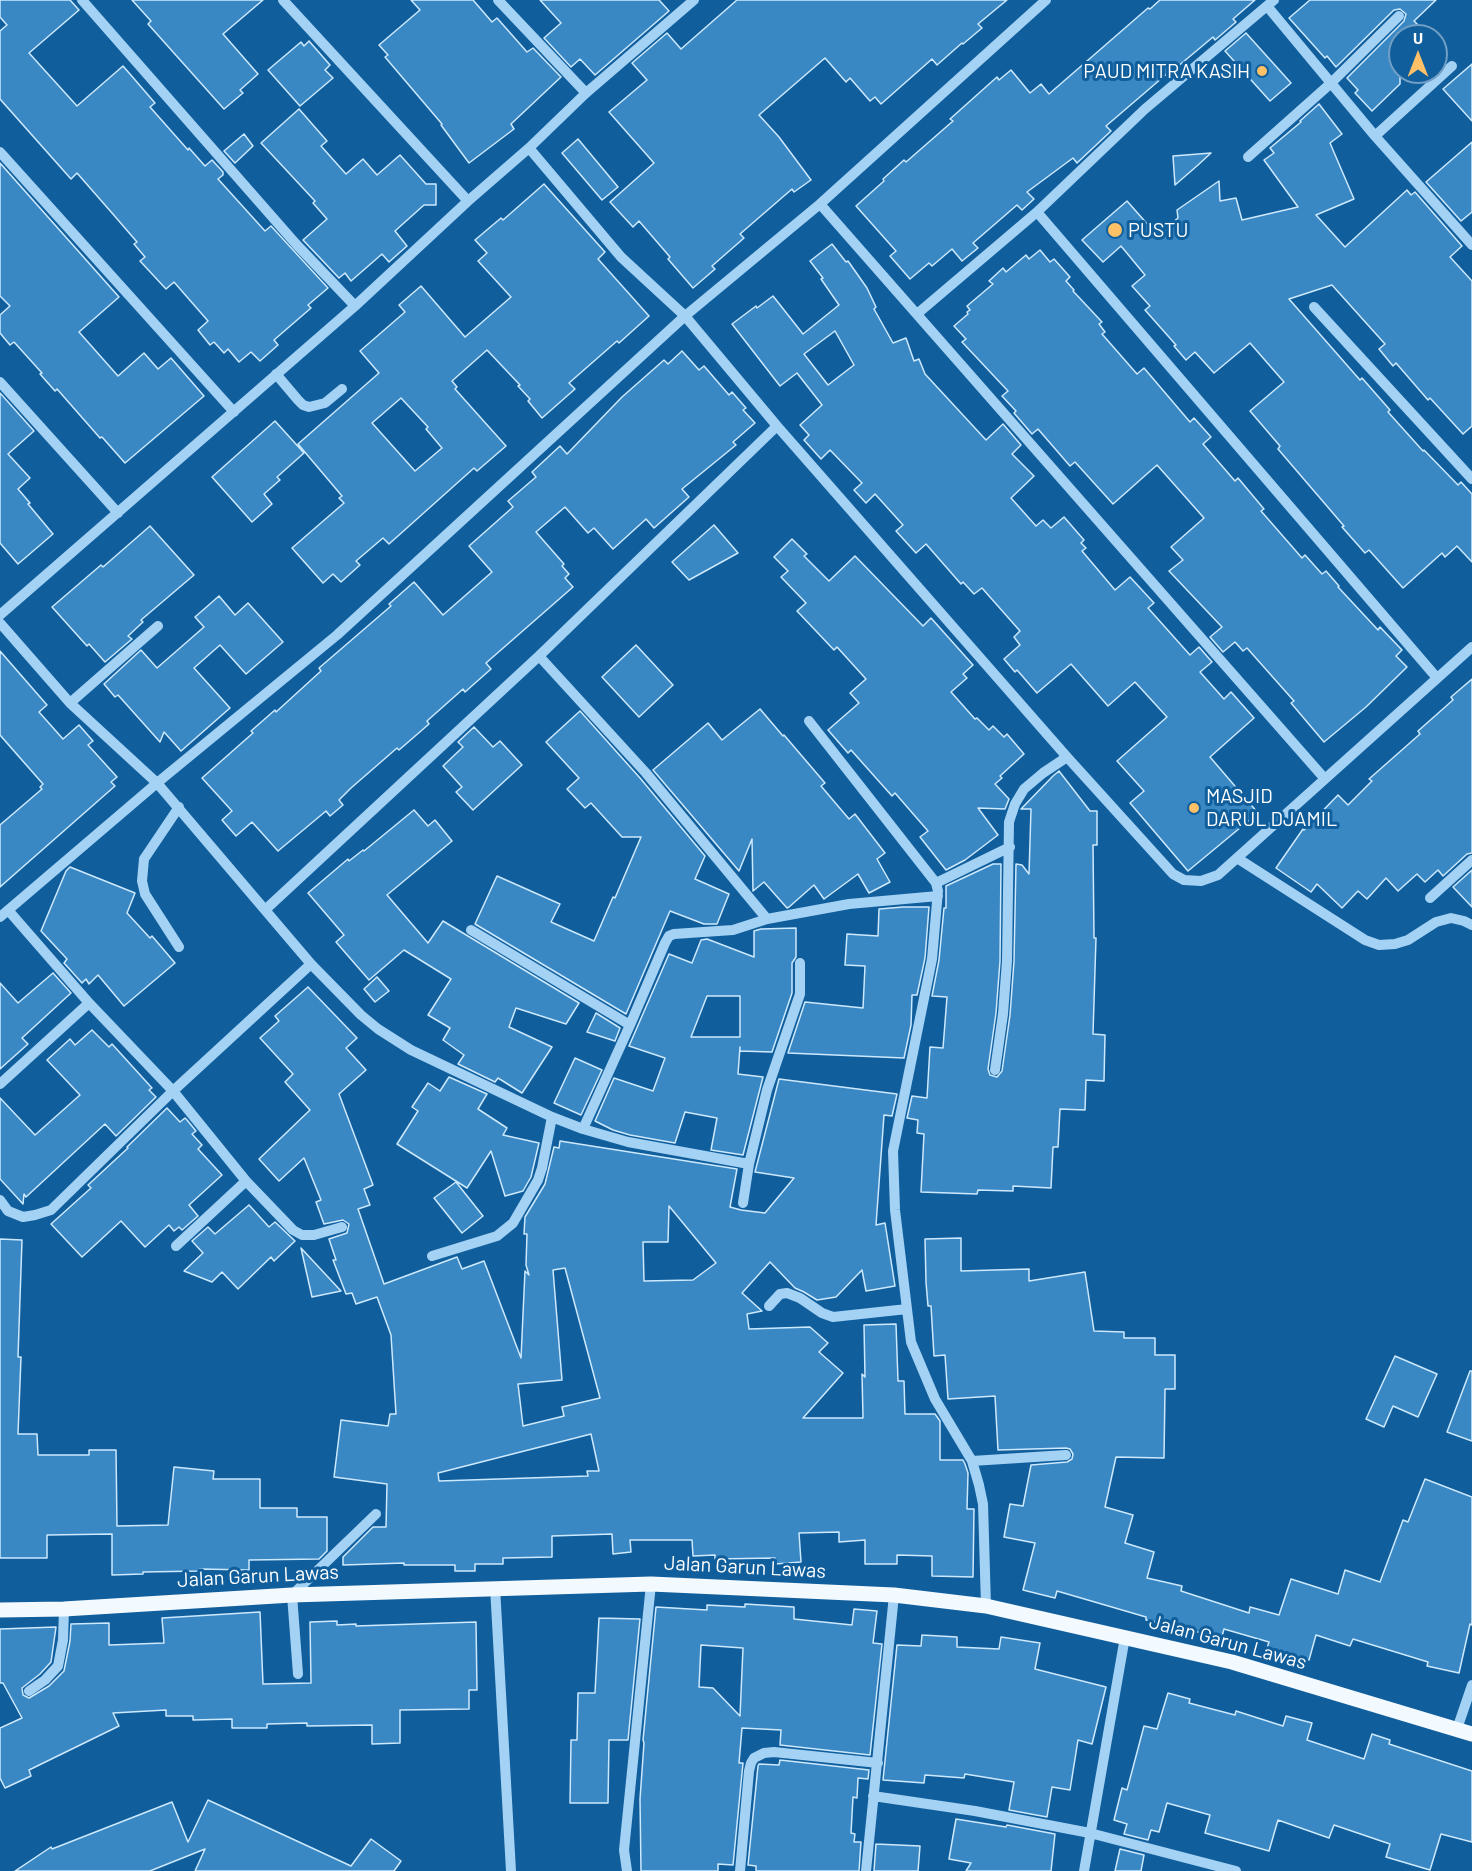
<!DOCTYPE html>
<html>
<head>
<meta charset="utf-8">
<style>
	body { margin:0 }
	#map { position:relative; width:1472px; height:1871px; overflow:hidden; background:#105e9c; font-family:Barlow,sans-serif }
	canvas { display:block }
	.north { position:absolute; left:1388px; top:24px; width:60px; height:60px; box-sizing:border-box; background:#105e9c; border:2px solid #709ec4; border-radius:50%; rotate:0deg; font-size:16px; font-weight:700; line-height:24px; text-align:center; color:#fff }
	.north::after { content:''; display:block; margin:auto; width:21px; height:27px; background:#ffc168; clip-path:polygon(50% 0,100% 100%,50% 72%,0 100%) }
</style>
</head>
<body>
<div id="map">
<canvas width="1472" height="1871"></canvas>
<div class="north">U</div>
</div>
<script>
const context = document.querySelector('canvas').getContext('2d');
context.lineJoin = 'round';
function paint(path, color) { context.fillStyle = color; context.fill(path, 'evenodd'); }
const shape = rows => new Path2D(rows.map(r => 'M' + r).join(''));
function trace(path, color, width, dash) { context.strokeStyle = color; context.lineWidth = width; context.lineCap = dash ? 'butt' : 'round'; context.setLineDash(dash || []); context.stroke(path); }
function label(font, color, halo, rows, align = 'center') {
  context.font = font + ' Barlow,sans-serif'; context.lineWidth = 6; context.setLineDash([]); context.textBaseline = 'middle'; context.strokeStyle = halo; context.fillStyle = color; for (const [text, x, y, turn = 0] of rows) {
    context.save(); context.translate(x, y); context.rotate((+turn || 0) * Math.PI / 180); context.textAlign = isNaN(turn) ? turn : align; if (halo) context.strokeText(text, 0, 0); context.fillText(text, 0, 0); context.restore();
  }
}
const building = shape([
	[0,0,70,0,79,10,29,53,77,106,123,66,155,103,150,107,188,150,189,148,205,166,212,160,223,172,223,175,218,179,265,231,271,226,328,288,308,305,311,308,274,340,278,345,260,361,251,352,239,362,228,349,224,353,214,342,210,345,198,330,208,321,174,282,166,289,140,261,145,257,134,244,137,242,112,213,77,173,71,179,0,99,0,31,7,25,0,17,0,0],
	[132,0,263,0,223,34,258,74,240,90,243,93,224,109,148,24,151,21,132,0],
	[411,0,473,0,492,22,497,18,527,52,533,48,561,77,511,124,514,129,469,163,441,125,442,124,385,57,388,55,379,45,420,10,411,0],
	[540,0,659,0,669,11,595,75,580,59,571,67,544,38,561,23,540,0],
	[737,0,1007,0,978,24,982,28,963,44,962,43,937,65,932,59,881,104,875,97,870,101,850,78,846,82,825,58,759,115,779,137,811,180,794,192,792,189,740,234,744,238,712,266,715,269,693,288,668,259,670,257,639,221,633,227,610,202,654,163,609,112,647,80,632,63,667,33,681,49,737,0],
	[1160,0,1255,0,1233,19,1236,22,1215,40,1213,37,1170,73,1169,72,1106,126,1111,131,1077,163,1073,158,1027,192,1034,199,1022,210,1017,205,973,243,978,248,962,261,952,249,932,266,929,263,910,279,890,256,896,251,856,206,884,181,883,179,904,160,906,162,953,121,950,119,997,77,999,80,1011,70,1030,93,1041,84,1049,94,1148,8,1150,9,1160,0],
	[1310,0,1436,0,1414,21,1429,36,1400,36,1400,72,1404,73,1400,77,1400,84,1372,111,1355,93,1358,90,1347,78,1404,21,1406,14,1400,9,1394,10,1336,67,1327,56,1325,58,1289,18,1310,0],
	[1246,33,1291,83,1270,101,1225,51,1246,33],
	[309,41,330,65,325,70,333,78,300,106,268,70,301,42,304,46,309,41],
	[1472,64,1472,121,1443,89,1472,64],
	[1319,104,1342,134,1330,143,1354,199,1316,215,1345,247,1407,190,1411,195,1415,192,1462,246,1450,257,1472,281,1472,426,1463,434,1430,398,1428,400,1396,363,1393,366,1379,349,1385,344,1332,285,1289,299,1360,380,1362,378,1390,410,1388,412,1423,451,1424,450,1458,485,1461,482,1472,494,1472,562,1457,546,1445,557,1442,553,1403,588,1369,550,1365,553,1342,527,1344,526,1278,449,1280,446,1250,411,1284,382,1250,343,1214,373,1195,352,1186,360,1174,346,1176,345,1145,310,1150,306,1132,286,1145,275,1121,246,1103,262,1082,240,1127,201,1157,235,1178,218,1177,210,1219,181,1220,201,1236,198,1242,220,1298,207,1264,160,1274,153,1270,148,1301,122,1300,121,1319,104],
	[299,109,327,141,321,146,346,174,363,159,377,175,400,155,426,184,436,184,436,205,424,205,395,231,407,246,389,262,382,254,351,281,345,273,339,278,303,240,327,219,313,203,315,201,261,143,299,109],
	[244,134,253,146,235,163,224,151,244,134],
	[578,139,618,187,602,200,562,153,578,139],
	[1472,142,1472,212,1461,221,1426,182,1472,142],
	[1211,153,1198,165,1175,185,1173,156,1211,153],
	[0,163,119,297,79,332,118,376,144,353,158,369,171,358,204,396,125,463,102,437,100,438,57,389,55,391,40,374,42,373,14,342,10,345,0,333,0,315,10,306,0,296,0,163],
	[544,184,605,252,598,259,649,316,619,343,617,341,569,383,575,389,542,418,528,401,530,399,518,386,520,385,487,350,452,381,457,387,455,389,506,446,477,471,474,468,389,544,383,538,356,561,360,565,341,582,333,574,323,583,292,548,344,503,339,498,342,496,298,444,379,373,360,351,405,312,399,305,421,286,465,337,511,297,478,261,487,253,475,240,501,218,503,220,544,184],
	[401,398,428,427,426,429,442,448,415,471,372,423,401,398],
	[832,244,846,262,848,261,867,288,876,307,874,309,893,343,906,338,914,361,919,359,925,374,986,440,1003,424,1021,445,1012,454,1034,476,1011,498,1036,526,1043,520,1051,528,1064,517,1084,540,1081,543,1086,548,1082,551,1115,590,1130,577,1154,603,1148,608,1190,655,1199,647,1212,662,1200,672,1224,699,1231,692,1254,718,1210,757,1258,813,1188,871,1130,803,1144,791,1117,761,1167,717,1135,682,1108,706,1071,664,1037,693,1017,670,1015,672,1004,659,1020,645,1014,637,1020,631,982,588,974,594,963,582,961,584,926,544,916,553,896,531,903,525,875,494,866,503,854,490,862,483,830,450,821,459,804,440,809,435,800,425,822,405,797,373,780,386,732,324,756,306,757,308,773,296,803,334,839,305,821,279,823,278,810,261,832,244],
	[835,331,854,365,828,385,804,354,835,331],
	[1040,250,1050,262,1054,259,1070,277,1066,281,1074,290,1073,291,1102,322,1099,324,1105,332,1102,334,1137,374,1144,368,1190,422,1194,418,1211,437,1203,444,1235,481,1238,478,1264,509,1261,511,1302,558,1305,555,1322,574,1326,571,1339,586,1338,587,1378,630,1380,627,1402,650,1396,656,1407,667,1366,707,1324,742,1291,703,1294,701,1247,648,1243,651,1235,642,1223,652,1210,637,1222,627,1169,571,1183,560,1171,547,1204,518,1157,465,1113,504,1075,462,1070,466,1038,429,1032,434,1014,413,1016,411,1002,396,1008,391,962,342,966,339,954,326,968,314,967,312,970,310,967,306,993,284,989,281,1003,268,1006,272,1026,255,1029,259,1040,250],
	[682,351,699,370,704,366,729,395,732,392,746,408,743,410,755,423,733,442,736,445,682,489,689,497,654,528,646,519,613,549,594,528,588,533,565,507,536,532,564,564,562,566,569,574,565,578,573,587,486,663,491,669,465,692,463,689,427,721,429,724,399,750,397,748,351,788,339,800,343,805,330,816,326,811,278,851,252,822,236,836,222,820,232,811,202,778,253,733,251,731,275,710,276,712,321,671,319,668,391,606,389,604,414,582,443,615,492,572,469,546,513,507,508,501,536,477,532,472,560,446,567,454,622,397,664,360,668,364,682,351],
	[0,393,34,431,8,454,30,478,18,489,30,503,28,504,53,534,18,564,0,543,0,393],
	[275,421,304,453,277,477,280,480,264,494,272,504,252,522,212,477,275,421],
	[714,525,738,553,689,580,672,562,714,525],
	[150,526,194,575,141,620,143,622,128,636,132,639,105,662,89,644,87,646,52,607,101,565,103,567,150,526],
	[792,539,807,554,804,556,829,581,855,556,923,626,931,618,973,665,963,674,967,678,951,692,975,719,977,718,989,730,993,726,1004,737,1007,734,1024,754,1000,776,1002,778,995,784,1009,799,1005,809,978,808,998,835,965,860,946,870,920,837,928,831,895,793,892,796,851,750,848,753,828,730,859,703,850,693,866,679,837,647,834,650,797,611,806,603,781,577,788,571,774,557,792,539],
	[219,596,235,615,248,603,283,642,246,674,220,645,194,668,230,708,181,751,164,732,160,742,118,695,115,697,104,684,141,650,157,668,204,627,195,617,219,596],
	[636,645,673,685,639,717,602,677,636,645],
	[0,651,47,705,39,712,63,739,79,725,93,741,88,745,117,777,111,782,115,786,0,887,0,825,42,789,40,787,43,784,0,735,0,651],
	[1472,679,1472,853,1467,854,1443,876,1438,870,1425,882,1417,874,1398,891,1386,878,1367,899,1358,891,1342,908,1317,884,1311,892,1276,868,1303,829,1304,830,1338,795,1348,805,1372,781,1369,779,1420,734,1418,731,1453,700,1451,697,1472,679],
	[760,709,783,736,784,735,825,783,821,786,849,819,855,814,885,853,877,859,890,882,869,893,858,874,824,899,814,885,789,907,787,908,764,882,753,891,752,839,739,871,653,770,708,723,722,740,760,709],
	[580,711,640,778,705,856,695,879,729,894,717,924,704,924,670,911,626,1014,475,924,497,876,560,904,551,922,594,941,613,897,615,898,641,837,622,837,591,803,585,808,567,789,579,778,546,742,580,711],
	[474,727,493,747,500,741,522,765,473,810,456,792,462,787,443,766,463,747,458,742,474,727],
	[1059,771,1090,811,1097,811,1097,845,1093,845,1094,938,1096,938,1093,1034,1105,1035,1104,1081,1086,1080,1085,1110,1060,1109,1058,1147,1053,1147,1051,1188,1013,1186,1013,1191,978,1190,977,1194,921,1192,924,1134,917,1133,918,1120,907,1118,912,1096,927,1098,930,1047,943,1048,947,997,932,996,939,960,944,908,946,908,946,886,993,864,1001,864,1000,961,996,1013,988,1069,990,1075,997,1077,1002,1071,1010,1015,1014,961,1016,864,1022,865,1029,874,1031,809,1021,809,1053,776,1059,771],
	[414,810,428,826,435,820,452,841,387,895,428,943,443,921,579,1003,566,1024,516,1008,509,1027,552,1047,522,1093,498,1078,495,1082,458,1064,464,1055,443,1040,450,1028,428,1015,451,979,404,950,369,980,336,942,344,935,308,893,348,859,349,861,363,850,364,851,414,810],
	[70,867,135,893,127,913,150,938,152,936,175,963,124,1006,98,975,89,984,86,979,82,983,64,963,67,959,41,931,66,871,70,867],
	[1472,870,1472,907,1453,887,1472,870],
	[903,907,929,907,925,958,917,995,912,995,911,1025,904,1058,788,1053,805,1002,863,1008,865,966,845,965,847,934,878,936,879,909,903,907],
	[796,928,796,957,792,963,792,993,772,1052,740,1051,740,1047,738,1074,763,1077,743,1155,711,1150,717,1118,685,1112,675,1143,630,1135,613,1130,595,1121,614,1078,653,1091,665,1058,629,1046,669,954,692,963,701,940,707,939,754,957,754,931,761,929,796,928],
	[707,996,740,996,740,1037,691,1037,707,996],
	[53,973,71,993,22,1038,28,1044,0,1069,0,983,18,1003,53,973],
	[377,977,389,991,375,1002,364,989,377,977],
	[308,987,357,1038,346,1048,366,1070,339,1094,373,1185,364,1189,370,1205,358,1209,384,1284,457,1257,462,1269,484,1261,521,1358,525,1271,529,1275,526,1265,527,1234,524,1234,525,1217,545,1184,554,1147,559,1148,560,1141,737,1169,730,1207,741,1210,765,1213,794,1178,755,1172,779,1079,897,1094,892,1116,884,1115,876,1225,885,1223,895,1286,866,1291,862,1270,836,1297,817,1300,804,1292,795,1288,770,1262,742,1293,762,1311,747,1314,749,1329,810,1327,828,1343,819,1352,843,1373,803,1418,863,1418,862,1374,865,1377,864,1325,896,1324,898,1381,904,1381,905,1414,935,1414,940,1421,940,1460,963,1460,965,1464,968,1473,967,1509,974,1509,973,1577,932,1576,932,1556,897,1555,897,1564,865,1564,865,1540,839,1542,839,1532,799,1533,801,1562,775,1564,775,1558,715,1559,715,1555,693,1556,692,1540,630,1540,631,1552,613,1554,612,1534,552,1536,552,1557,503,1558,503,1564,475,1564,475,1571,455,1571,455,1565,404,1565,404,1563,343,1565,343,1557,373,1527,386,1527,387,1484,334,1477,341,1420,388,1426,390,1414,396,1414,391,1335,377,1297,356,1304,352,1293,346,1294,333,1260,336,1260,329,1239,347,1233,349,1224,343,1220,324,1224,316,1202,321,1200,304,1158,279,1181,259,1159,310,1110,285,1082,293,1074,260,1038,279,1021,275,1016,308,987],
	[669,1206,716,1263,693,1280,644,1281,643,1242,668,1242,669,1206],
	[565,1268,600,1398,562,1407,564,1416,523,1426,518,1384,562,1380,553,1270,565,1268],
	[591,1434,599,1471,587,1471,588,1476,439,1481,438,1473,591,1434],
	[596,1013,620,1028,615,1041,587,1032,596,1013],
	[92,1030,109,1047,112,1044,152,1088,149,1090,156,1097,116,1136,105,1124,26,1197,24,1194,23,1204,0,1179,0,1098,35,1135,80,1095,47,1060,70,1039,75,1045,92,1030],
	[575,1058,602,1070,581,1115,554,1103,575,1058],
	[449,1077,487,1094,478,1109,507,1128,503,1135,539,1143,531,1177,523,1191,505,1196,491,1151,467,1188,397,1144,418,1111,412,1107,428,1083,440,1091,449,1077],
	[167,1108,180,1122,185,1118,187,1120,196,1131,192,1134,202,1145,198,1149,222,1175,189,1205,198,1216,182,1230,179,1227,174,1231,169,1225,145,1247,121,1221,82,1257,51,1224,91,1188,88,1185,128,1148,127,1147,167,1108],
	[456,1182,483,1216,462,1233,434,1198,456,1182],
	[249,1205,269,1227,275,1222,295,1241,274,1261,271,1257,238,1289,222,1272,212,1282,184,1271,203,1253,192,1241,208,1227,215,1234,249,1205],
	[961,1238,961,1271,1029,1269,1029,1281,1085,1272,1094,1331,1124,1332,1124,1338,1155,1338,1155,1355,1175,1355,1175,1389,1165,1389,1164,1458,1116,1457,1105,1507,1133,1515,1125,1543,1154,1552,1147,1578,1182,1586,1181,1591,1249,1613,1250,1607,1279,1615,1291,1579,1338,1594,1345,1570,1380,1582,1403,1520,1408,1522,1425,1479,1472,1497,1472,1625,1470,1624,1459,1673,1427,1666,1428,1662,1353,1639,1350,1646,1316,1635,1309,1660,1267,1648,1269,1642,1224,1629,1221,1640,1186,1628,1146,1620,1146,1617,1057,1591,1055,1598,1023,1590,1035,1543,1004,1537,1010,1504,1023,1506,1031,1465,1067,1462,1072,1459,1073,1454,1070,1449,1066,1448,998,1450,995,1396,948,1399,945,1355,934,1356,931,1306,928,1306,926,1282,925,1239,961,1238],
	[0,1239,22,1240,18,1357,21,1357,18,1434,37,1434,38,1455,89,1455,89,1450,116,1450,117,1526,168,1525,174,1467,214,1471,213,1479,260,1479,260,1508,297,1508,297,1517,327,1517,327,1551,319,1559,249,1560,249,1570,200,1569,201,1571,143,1572,143,1574,112,1575,112,1534,47,1535,47,1558,0,1558,0,1239],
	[301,1248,341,1291,312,1297,301,1248],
	[1395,1356,1437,1374,1418,1417,1393,1406,1384,1427,1366,1419,1395,1356],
	[1470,1371,1472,1371,1472,1441,1447,1432,1470,1371],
	[745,1604,794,1607,794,1619,852,1625,854,1609,877,1611,873,1643,882,1644,870,1755,780,1745,781,1730,742,1728,739,1763,743,1763,733,1865,718,1864,718,1871,641,1871,640,1799,644,1743,643,1740,656,1607,707,1610,707,1605,745,1607,745,1604],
	[701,1645,743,1648,740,1716,713,1688,699,1687,701,1645],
	[260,1612,263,1684,311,1683,310,1622,337,1621,337,1625,356,1624,356,1626,476,1622,477,1690,469,1690,469,1709,400,1710,400,1743,372,1744,372,1725,307,1726,307,1723,267,1724,267,1728,232,1728,232,1719,193,1720,193,1716,166,1716,166,1710,113,1713,119,1726,29,1770,31,1776,5,1788,0,1778,0,1728,22,1718,3,1683,0,1683,0,1629,56,1627,51,1662,40,1674,22,1688,23,1695,29,1698,49,1686,64,1671,70,1641,71,1624,109,1623,109,1645,164,1643,162,1618,260,1612],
	[599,1618,640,1619,628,1740,609,1740,608,1803,570,1803,571,1740,577,1740,578,1693,595,1693,599,1618],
	[922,1635,957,1637,957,1647,999,1649,1001,1637,1040,1643,1035,1669,1106,1687,1092,1744,1078,1740,1070,1790,1052,1787,1047,1817,1009,1810,1014,1782,965,1774,964,1778,925,1775,924,1783,883,1780,897,1645,921,1646,922,1635],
	[1168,1693,1190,1699,1189,1703,1235,1715,1236,1711,1283,1726,1286,1716,1312,1723,1307,1740,1364,1759,1372,1734,1390,1740,1389,1744,1472,1771,1472,1842,1441,1834,1430,1870,1386,1857,1390,1844,1334,1825,1329,1838,1278,1820,1269,1851,1205,1833,1210,1815,1167,1803,1159,1832,1151,1830,1148,1840,1124,1834,1127,1824,1114,1820,1122,1788,1127,1790,1144,1726,1157,1729,1168,1693],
	[780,1760,869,1770,868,1779,858,1778,857,1798,853,1797,851,1833,855,1834,854,1842,861,1842,859,1871,756,1871,756,1866,748,1865,758,1766,759,1764,779,1765,780,1760],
	[208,1800,351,1866,371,1839,401,1861,394,1871,195,1871,205,1849,150,1871,15,1871,51,1847,52,1849,172,1802,188,1842,208,1800],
	[956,1819,1006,1827,1007,1825,1055,1834,1051,1871,966,1871,971,1863,949,1859,956,1819],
	[876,1844,920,1846,918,1871,874,1871,876,1844],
	[1120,1849,1144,1855,1141,1871,1115,1871,1120,1849]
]);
const minor = shape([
	[82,0,296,244,355,306],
	[283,0,468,201],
	[498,0,586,93],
	[1267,6,1375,136,1472,245],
	[1375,136,1452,66],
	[529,148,621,257,685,316,777,426,1067,757,1173,874,1184,880,1201,881,1218,875,1472,647],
	[0,152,234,412],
	[1248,157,1330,84,1399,16],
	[820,204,1325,779],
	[1037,212,1437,678],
	[1314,307,1472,479],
	[917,314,1037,212,1145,109,1274,0],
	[276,374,298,400,303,405,309,407,325,403,342,389],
	[0,382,118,513],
	[0,615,355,306,468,201,529,148,586,93,694,0],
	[0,623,70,703,157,783,311,964,361,1015,378,1029,411,1050,552,1117,583,1129,628,1142,749,1164,743,1203],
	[539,656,646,773,767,919],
	[70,703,158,626],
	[809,721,936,883,938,891,932,959,893,1151,895,1210,911,1342,935,1399,972,1461,979,1485,983,1504,986,1606],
	[179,807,144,859,142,881,145,894,179,947],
	[1237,858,1365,940,1379,945,1395,944,1408,940,1436,922,1451,918,1464,921,1472,925],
	[936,883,1010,847],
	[1430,898,1472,860],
	[8,910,89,1003,173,1091,246,1181,293,1230,302,1235,314,1235,342,1227],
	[265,910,539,656,777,426],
	[0,917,157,783,337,635,685,316,820,204,1046,0],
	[471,930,630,1025,583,1129],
	[630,1025,665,943,669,936,674,934,733,930,767,919,849,904,938,896],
	[995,1070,1003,1014,1007,961,1009,822,1015,804,1024,789,1043,773,1067,757],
	[0,1084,89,1003],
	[749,1164,767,1090,800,994,800,963],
	[0,1200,8,1211,23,1217,35,1215,51,1210,173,1091,311,964],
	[176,1246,246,1181],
	[432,1256,497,1236,513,1223,538,1180,542,1168,552,1117],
	[769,1306,780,1294,787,1293,800,1298,822,1313,833,1317,907,1309],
	[972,1461,1066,1455],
	[495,1587,511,1871],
	[298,1674,292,1595,376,1514],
	[29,1691,45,1680,58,1666,63,1640,64,1609],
	[1457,1729,1472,1685],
	[873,1796,975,1811,1090,1833,1236,1871],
	[627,1871,624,1850,651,1584],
	[740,1871,749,1771,751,1763,754,1758,764,1753,774,1752,878,1763],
	[866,1871,894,1595],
	[1084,1871,1125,1637]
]);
const major = shape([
	[0,1610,64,1609,292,1595,651,1584,894,1595,986,1606,1232,1662,1472,1734]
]);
const markers = [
	[1262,71,6,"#ffc168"],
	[1115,230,8,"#ffc168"],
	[1194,808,6,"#ffc168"]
];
const poiNames = [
	["PAUD MITRA KASIH",1250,71,"right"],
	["PUSTU",1128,230],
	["MASJID",1206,796],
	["DARUL DJAMIL",1206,819]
];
const streetNames = [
	["Jalan Garun Lawas",745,1567,3],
	["Jalan Garun Lawas",258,1576,-3],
	["Jalan Garun Lawas",1228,1642,15]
];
paint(building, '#3987c3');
trace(building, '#cde9fe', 1.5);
trace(minor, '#a4d2f5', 10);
trace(major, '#f2f9ff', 15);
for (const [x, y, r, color] of markers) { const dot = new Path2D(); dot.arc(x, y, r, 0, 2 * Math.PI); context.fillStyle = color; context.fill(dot); trace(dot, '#105e9c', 2); }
label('20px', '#fff', '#105e9c', poiNames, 'left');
label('20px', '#fff', '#105e9c', streetNames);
</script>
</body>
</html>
